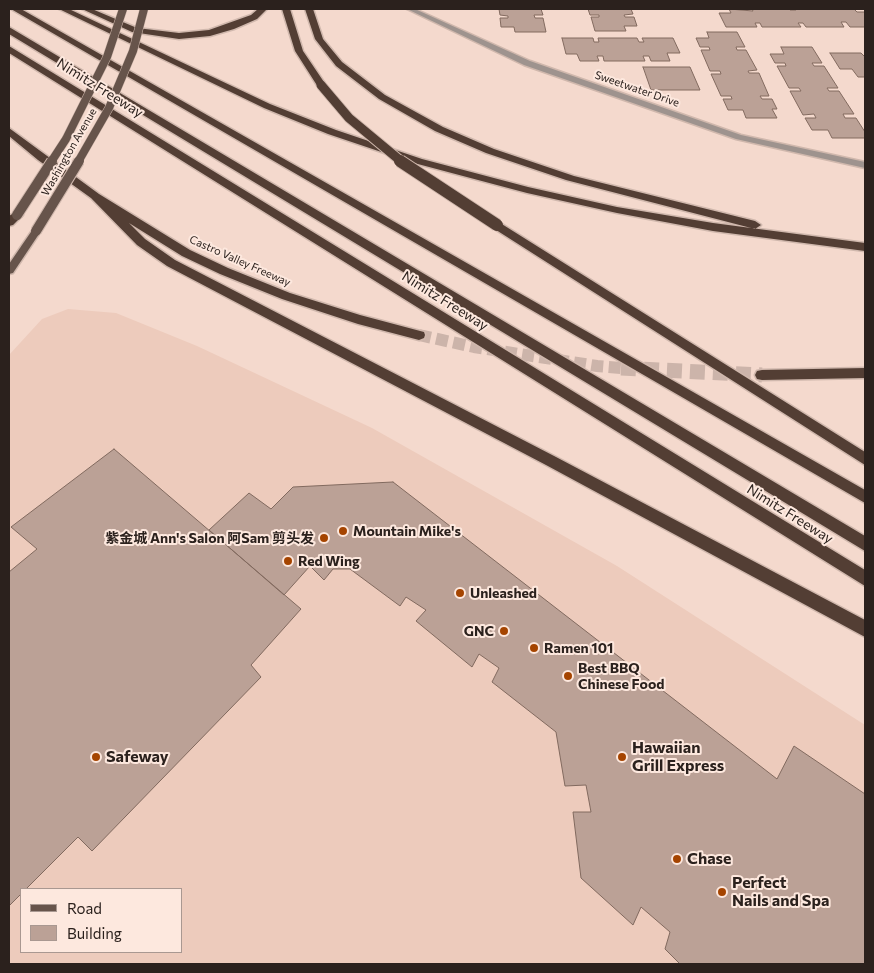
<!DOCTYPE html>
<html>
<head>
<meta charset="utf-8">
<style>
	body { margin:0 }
	#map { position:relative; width:874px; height:973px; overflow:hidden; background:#f4d9cd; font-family:Commissioner,sans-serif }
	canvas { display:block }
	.frame { position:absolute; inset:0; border:10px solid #2b211d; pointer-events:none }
	.legend { position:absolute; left:20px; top:888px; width:162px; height:65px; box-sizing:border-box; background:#fde8de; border:1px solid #a99891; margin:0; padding:6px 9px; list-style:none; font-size:15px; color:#2b211d }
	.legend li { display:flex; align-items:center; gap:10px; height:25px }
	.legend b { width:25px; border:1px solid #a99891 }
</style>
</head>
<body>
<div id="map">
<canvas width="874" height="973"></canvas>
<div class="frame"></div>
<ul class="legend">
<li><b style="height:6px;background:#67544b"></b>Road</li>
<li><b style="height:14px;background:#bba196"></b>Building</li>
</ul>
</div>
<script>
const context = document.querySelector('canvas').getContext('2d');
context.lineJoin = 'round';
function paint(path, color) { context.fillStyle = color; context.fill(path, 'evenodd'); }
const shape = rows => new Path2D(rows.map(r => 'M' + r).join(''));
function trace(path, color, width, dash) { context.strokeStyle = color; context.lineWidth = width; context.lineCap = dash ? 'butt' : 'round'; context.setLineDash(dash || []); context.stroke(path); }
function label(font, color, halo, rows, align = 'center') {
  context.font = font + ' Commissioner,"Noto Sans SC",sans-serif'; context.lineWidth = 4; context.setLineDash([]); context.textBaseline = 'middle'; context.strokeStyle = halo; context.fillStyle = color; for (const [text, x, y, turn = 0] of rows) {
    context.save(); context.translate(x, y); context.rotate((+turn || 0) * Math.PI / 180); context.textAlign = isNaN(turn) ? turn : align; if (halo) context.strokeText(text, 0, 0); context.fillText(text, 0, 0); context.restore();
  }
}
const built = shape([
	[68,309,116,313,197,346,372,428,617,566,865,725,865,964,9,964,9,355,42,319],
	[21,889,181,889,181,952,21,952]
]);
const building = shape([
	[499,9,541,9,543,15,534,15,535,18,543,18,546,32,515,32,514,27,501,27,500,18,508,18,508,16,500,15,499,9],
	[588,9,631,9,633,14,624,15,625,17,634,17,637,26,624,26,626,31,595,31,591,17,599,17,599,15,590,15,588,9],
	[729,9,753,11,752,9,789,9,790,10,796,10,795,9,854,9,857,12,865,12,865,27,850,27,846,22,841,22,844,27,806,27,803,23,798,23,801,27,762,27,760,23,755,23,757,27,726,27,719,13,731,13,729,9],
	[707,32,737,32,745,47,736,47,737,50,746,50,757,70,748,71,749,73,759,73,769,96,760,96,762,99,772,99,777,109,772,109,777,118,746,118,743,110,728,110,723,99,732,99,731,96,721,96,711,74,721,74,720,71,710,71,701,50,710,50,709,47,700,47,696,38,709,38,707,32],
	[562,38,593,38,594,42,599,42,598,38,637,38,639,42,644,42,642,38,673,38,680,53,667,53,670,61,651,61,649,56,643,56,645,61,604,61,603,56,597,56,599,61,580,61,577,54,566,54,562,38],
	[781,47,812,47,822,63,812,63,814,66,824,66,838,88,827,88,829,91,839,91,854,114,843,114,845,118,856,118,865,132,865,138,832,138,828,130,812,130,805,118,816,118,814,114,803,115,790,91,801,91,799,88,789,88,777,66,786,66,785,63,775,63,770,54,784,54,781,47],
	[830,53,861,53,865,57,865,77,858,77,852,69,840,69,830,53],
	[643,67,690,67,700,90,651,90,643,67],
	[114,449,301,609,251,665,261,677,92,851,78,837,26,889,21,889,21,894,9,906,9,572,37,549,11,527,114,449],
	[393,482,777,779,794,746,865,794,865,964,680,964,665,949,670,932,641,907,633,925,581,878,573,812,591,812,586,785,565,786,556,732,492,682,499,668,479,654,472,667,416,621,426,610,406,597,400,606,350,569,333,569,324,580,310,566,284,595,209,530,249,493,271,509,293,487,393,482]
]);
const highwayTunnelFar1 = shape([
	[419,335,474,347,597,366,634,369]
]);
const highwayTunnel = shape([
	[621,368,762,375]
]);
const minor = shape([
	[407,9,415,9,530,61,741,135,865,162,865,168,736,139,524,65,407,9]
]);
const major = shape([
	[36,228,41,231,13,273,9,274,9,264,33,229,36,228]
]);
const highway = shape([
	[11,9,21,9,865,490,865,503,11,9],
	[59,9,69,9,270,104,336,130,422,159,528,187,617,207,713,223,865,243,865,251,713,231,617,213,527,193,414,163,328,134,264,108,59,9],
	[82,9,92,9,137,28,179,33,209,30,251,15,258,9,267,9,257,19,234,29,210,36,179,39,132,32,82,9],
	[282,9,290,9,303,51,326,85,324,87,318,87,295,51,282,9],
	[305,9,313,9,323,39,342,62,385,95,443,127,494,149,574,176,755,221,761,225,755,229,566,180,486,153,435,131,379,99,336,66,315,39,305,9],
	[9,27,865,536,865,551,9,34,9,27],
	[9,46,865,570,865,586,9,53,9,46],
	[9,128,99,194,190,250,228,268,290,293,360,315,424,332,425,335,424,338,419,340,358,324,282,299,220,274,182,256,129,223,145,239,175,260,556,457,865,620,865,637,546,465,167,266,137,245,91,198,38,160,9,136,9,128],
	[17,211,23,215,13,225,9,226,9,216,17,211],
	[497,221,865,452,865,465,493,228,491,225,493,222,497,221],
	[865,368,865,378,762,380,757,379,755,375,757,371,762,370,865,368]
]);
const majorBridgeFar1 = shape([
	[51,162,66,139,107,57,123,9],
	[78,162,109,108,133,51,144,9]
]);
const majorBridge = shape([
	[17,215,52,161],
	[36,231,79,161]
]);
const highwayBridgeFar1 = shape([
	[321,85,349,118,402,162]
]);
const highwayBridge = shape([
	[400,161,497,225]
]);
const markers = [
	[343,531,5,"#a54400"],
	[324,538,5,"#a54400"],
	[288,561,5,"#a54400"],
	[460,593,5,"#a54400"],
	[504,631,5,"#a54400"],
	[534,648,5,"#a54400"],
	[568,676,5,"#a54400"],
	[96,757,5,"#a54400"],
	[622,757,5,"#a54400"],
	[677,859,5,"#a54400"],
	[722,892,5,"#a54400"]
];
const farStreetnames = [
	["Sweetwater Drive",637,89,19],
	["Washington Avenue",69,152,-60],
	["Castro Valley Freeway",240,261,24]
];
const streetNames = [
	["Nimitz Freeway",100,88,32],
	["Nimitz Freeway",445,301,32],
	["Nimitz Freeway",790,514,32]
];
const poiNames = [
	["Mountain Mike's",353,531],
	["紫金城 Ann's Salon 阿Sam 剪头发",314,538,"right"],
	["Red Wing",298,561],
	["Unleashed",470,593],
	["GNC",494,631,"right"],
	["Ramen 101",544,648],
	["Best BBQ",578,668],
	["Chinese Food",578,684]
];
const nearPoinames = [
	["Hawaiian",632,748],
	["Grill Express",632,766],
	["Safeway",106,757],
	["Chase",687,859],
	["Perfect",732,883],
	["Nails and Spa",732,901]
];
paint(built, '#edcbbc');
paint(building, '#bba196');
trace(building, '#826a5f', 1);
trace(highwayTunnelFar1, '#ccb4aa', 12, [12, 5.5]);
trace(highwayTunnel, '#ccb4aa', 15, [15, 8]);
trace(minor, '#d0b8ad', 3);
trace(major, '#d0b8ad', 3);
trace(highway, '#d0b8ad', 3);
paint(minor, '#9e938e');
paint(major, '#67544b');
paint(highway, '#533e34');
trace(majorBridgeFar1, '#d0b8ad', 9, []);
trace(majorBridge, '#d0b8ad', 12, []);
trace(highwayBridgeFar1, '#d0b8ad', 11, []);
trace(highwayBridge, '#d0b8ad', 14, []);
trace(majorBridgeFar1, '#67544b', 8);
trace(majorBridge, '#67544b', 10);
trace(highwayBridgeFar1, '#533e34', 9);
trace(highwayBridge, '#533e34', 12);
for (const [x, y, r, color] of markers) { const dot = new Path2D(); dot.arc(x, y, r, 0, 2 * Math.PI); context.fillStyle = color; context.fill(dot); trace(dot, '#fde8de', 2); }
label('11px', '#2b211d', '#fde8de', farStreetnames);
label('14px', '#2b211d', '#fde8de', streetNames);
label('bold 14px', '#2b211d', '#fde8de', poiNames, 'left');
label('bold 16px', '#2b211d', '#fde8de', nearPoinames, 'left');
</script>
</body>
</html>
